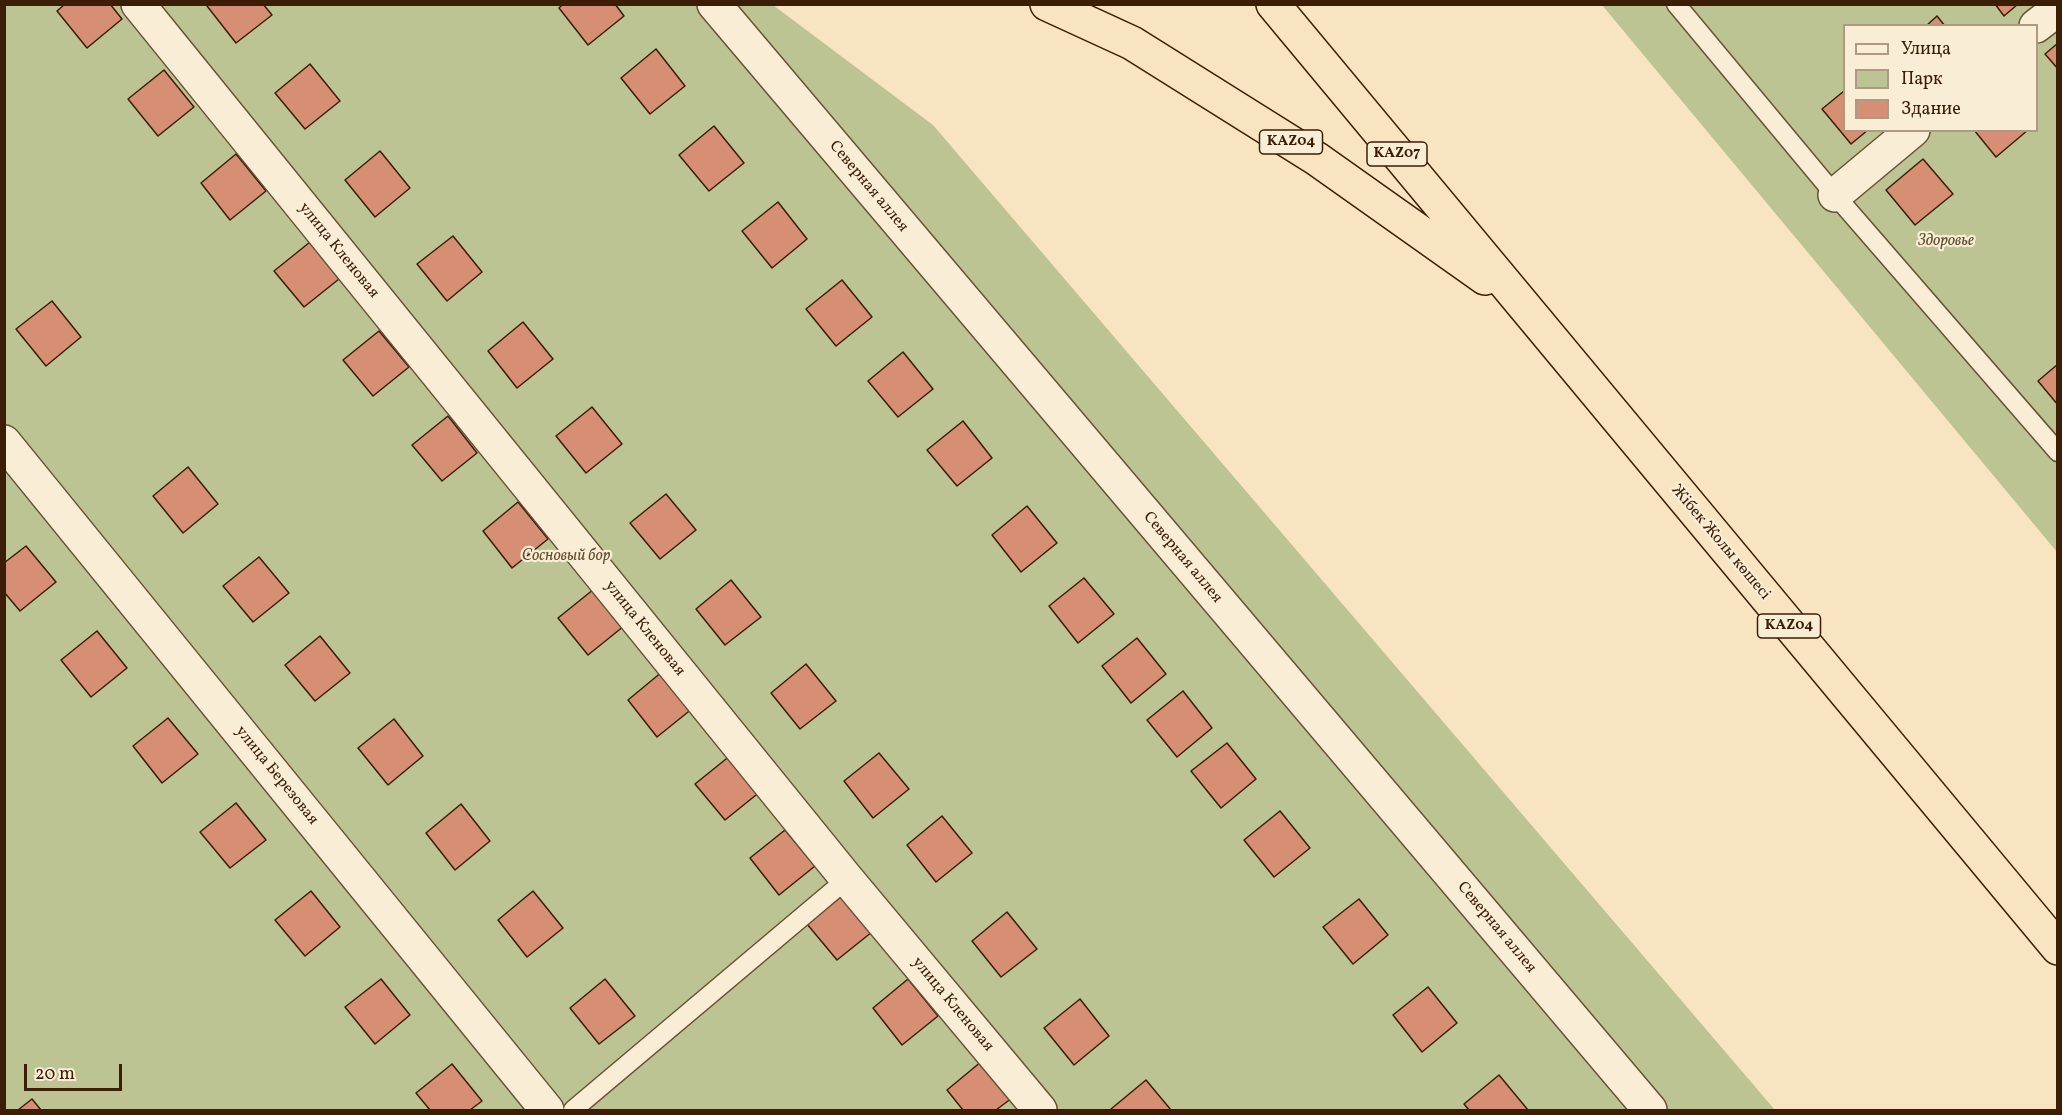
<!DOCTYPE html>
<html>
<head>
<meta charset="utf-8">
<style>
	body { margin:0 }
	#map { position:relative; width:2062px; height:1115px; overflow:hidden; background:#f8e4c0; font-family:Vollkorn,serif }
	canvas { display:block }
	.frame { position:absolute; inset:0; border:6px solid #3b1e05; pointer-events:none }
	.legend { position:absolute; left:1843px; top:24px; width:195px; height:108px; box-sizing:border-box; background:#faedd6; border:2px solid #ae9a82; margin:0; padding:8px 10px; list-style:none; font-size:18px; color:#3b1e05 }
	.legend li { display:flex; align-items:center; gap:12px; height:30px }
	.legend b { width:30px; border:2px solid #ae9a82 }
	.scale { position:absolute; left:24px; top:1064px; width:98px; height:27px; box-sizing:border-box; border:3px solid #3b1e05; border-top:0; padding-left:8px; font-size:18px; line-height:21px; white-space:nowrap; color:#3b1e05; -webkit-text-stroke:4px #faedd6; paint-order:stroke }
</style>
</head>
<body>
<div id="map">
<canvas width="2062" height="1115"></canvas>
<div class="frame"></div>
<ul class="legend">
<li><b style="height:8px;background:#faedd6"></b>Улица</li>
<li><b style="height:16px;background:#bdc493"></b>Парк</li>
<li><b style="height:16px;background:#d68f75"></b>Здание</li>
</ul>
<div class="scale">20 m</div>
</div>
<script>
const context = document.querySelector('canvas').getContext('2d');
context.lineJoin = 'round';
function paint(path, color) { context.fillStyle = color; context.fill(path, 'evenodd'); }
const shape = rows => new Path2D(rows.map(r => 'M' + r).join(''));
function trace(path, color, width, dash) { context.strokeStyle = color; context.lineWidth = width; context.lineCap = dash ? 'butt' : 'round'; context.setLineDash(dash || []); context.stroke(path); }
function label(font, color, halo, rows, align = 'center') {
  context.font = font + ' Vollkorn,serif'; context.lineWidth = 4.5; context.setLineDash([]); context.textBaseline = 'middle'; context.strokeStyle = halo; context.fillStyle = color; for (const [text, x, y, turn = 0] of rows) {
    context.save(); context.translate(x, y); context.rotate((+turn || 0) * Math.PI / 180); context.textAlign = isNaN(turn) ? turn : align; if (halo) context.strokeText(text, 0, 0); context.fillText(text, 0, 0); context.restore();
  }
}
const green = shape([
	[5,4,773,5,933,125,1775,1110,5,1110],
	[1602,5,2057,5,2057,552],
	[1844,26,2036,26,2036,130,1844,130]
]);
const building = shape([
	[65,4,110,4,122,19,87,48,57,11,65,4],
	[209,4,263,4,272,15,236,43,207,6,209,4],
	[563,4,615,4,624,16,588,45,559,8,563,4],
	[1995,4,2018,4,2004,16,1995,4],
	[1937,16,1945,26,1926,26,1937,16],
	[2058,43,2058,69,2045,54,2058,43],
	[656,49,685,86,650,114,621,78,656,49],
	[310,64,340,101,305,129,275,93,310,64],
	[164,70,194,107,158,136,128,99,164,70],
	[1844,91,1844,130,1868,130,1851,144,1822,109,1844,91],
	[714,126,744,163,709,191,679,155,714,126],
	[1974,130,2028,130,1996,157,1974,130],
	[380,151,410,188,375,217,345,180,380,151],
	[236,154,266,191,230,220,201,183,236,154],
	[1923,159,1953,194,1915,225,1886,190,1923,159],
	[778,202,807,239,772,268,742,231,778,202],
	[453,236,482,272,447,301,417,264,453,236],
	[310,242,339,279,304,307,274,271,310,242],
	[842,280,872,317,836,346,806,309,842,280],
	[52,301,81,337,46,366,16,329,52,301],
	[523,322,553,359,517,388,488,351,523,322],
	[379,331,409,367,373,396,343,360,379,331],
	[903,352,933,389,898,417,868,381,903,352],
	[2058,364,2058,405,2038,381,2058,364],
	[592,407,622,444,586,473,556,436,592,407],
	[448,416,477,453,442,481,412,445,448,416],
	[963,421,992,458,957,486,927,450,963,421],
	[188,467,218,504,183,533,153,496,188,467],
	[666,494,696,530,660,559,630,523,666,494],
	[518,502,548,539,512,568,483,531,518,502],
	[1027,506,1057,543,1021,572,992,535,1027,506],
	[26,546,56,582,20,611,4,592,4,563,26,546],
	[259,557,289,593,253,622,223,586,259,557],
	[1084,578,1114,614,1078,643,1049,606,1084,578],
	[731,580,761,617,725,645,696,609,731,580],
	[594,589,624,626,588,655,558,618,594,589],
	[97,631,127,668,91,697,61,660,97,631],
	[320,636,350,673,315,701,285,665,320,636],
	[1137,638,1166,674,1131,703,1102,666,1137,638],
	[806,664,836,701,800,729,771,693,806,664],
	[663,671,693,708,657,737,628,700,663,671],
	[1183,691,1212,728,1177,757,1147,720,1183,691],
	[168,718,198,754,162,783,133,746,168,718],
	[394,719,423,756,388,785,358,748,394,719],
	[1227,743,1256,779,1221,808,1191,771,1227,743],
	[879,753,909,789,873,818,844,781,879,753],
	[731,755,761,791,725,820,695,784,731,755],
	[236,803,266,840,230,868,200,832,236,803],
	[461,804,490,841,455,870,426,833,461,804],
	[1280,811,1310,848,1274,877,1244,840,1280,811],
	[942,816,972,853,936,882,907,845,942,816],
	[785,830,815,866,779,895,750,858,785,830],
	[311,891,340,927,305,956,275,920,311,891],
	[533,891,563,928,527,957,498,920,533,891],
	[843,895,872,932,837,960,807,924,843,895],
	[1359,899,1388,935,1353,964,1323,927,1359,899],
	[1007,912,1037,949,1001,977,972,941,1007,912],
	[381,979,410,1015,375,1044,345,1007,381,979],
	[605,979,635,1016,599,1044,570,1008,605,979],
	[908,979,938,1016,902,1045,873,1008,908,979],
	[1428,987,1457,1023,1422,1052,1393,1015,1428,987],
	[1080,999,1109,1036,1074,1065,1044,1028,1080,999],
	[982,1061,1012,1098,996,1110,963,1110,947,1090,982,1061],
	[452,1064,482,1101,470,1110,430,1110,416,1093,452,1064],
	[1499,1075,1528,1110,1469,1110,1464,1104,1499,1075],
	[1146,1080,1171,1110,1112,1110,1111,1109,1146,1080],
	[32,1099,41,1110,18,1110,32,1099]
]);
const service = shape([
	[1676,4,1835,195,2058,452],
	[573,1110,847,879]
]);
const minor = shape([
	[138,4,847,879,1040,1110],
	[714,4,1650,1110],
	[2036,26,2058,9],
	[1835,195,1913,130],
	[4,442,547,1110]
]);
const trunk = shape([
	[1047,4,1132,43,1317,159,1485,278],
	[1273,4,2058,948]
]);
const shields = [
	[1291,142,63],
	[1397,154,60],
	[1789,626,63]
];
const shieldNames = [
	["KАZ04",1291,142],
	["KAZ07",1397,154],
	["KАZ04",1789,626]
];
const streetNames = [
	["Северная аллея",868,187,50],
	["улица Кленовая",338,251,51],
	["Жібек Жолы көшесі",1720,543,50],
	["Северная аллея",1182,558,50],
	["улица Кленовая",644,629,51],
	["улица Березовая",276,776,51],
	["Северная аллея",1496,928,50],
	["улица Кленовая",952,1005,50]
];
const parkNames = [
	["Здоровье",1946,242],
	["Сосновый бор",566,557]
];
paint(green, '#bdc493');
paint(building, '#d68f75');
trace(building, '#3b1e05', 1.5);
trace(service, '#6a5034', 21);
trace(minor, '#6a5034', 36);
trace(trunk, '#3b1e05', 36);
trace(service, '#faedd6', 18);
trace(minor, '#faedd6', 33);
trace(trunk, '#f8e4c0', 33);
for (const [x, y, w] of shields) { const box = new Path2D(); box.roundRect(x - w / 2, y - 12, w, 24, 4.5); context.fillStyle = '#faedd6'; context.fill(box); trace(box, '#3b1e05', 1.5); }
label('bold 15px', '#3b1e05', null, shieldNames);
label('16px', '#3b1e05', '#faedd6', streetNames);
label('italic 16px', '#625030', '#faedd6', parkNames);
</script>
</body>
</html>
